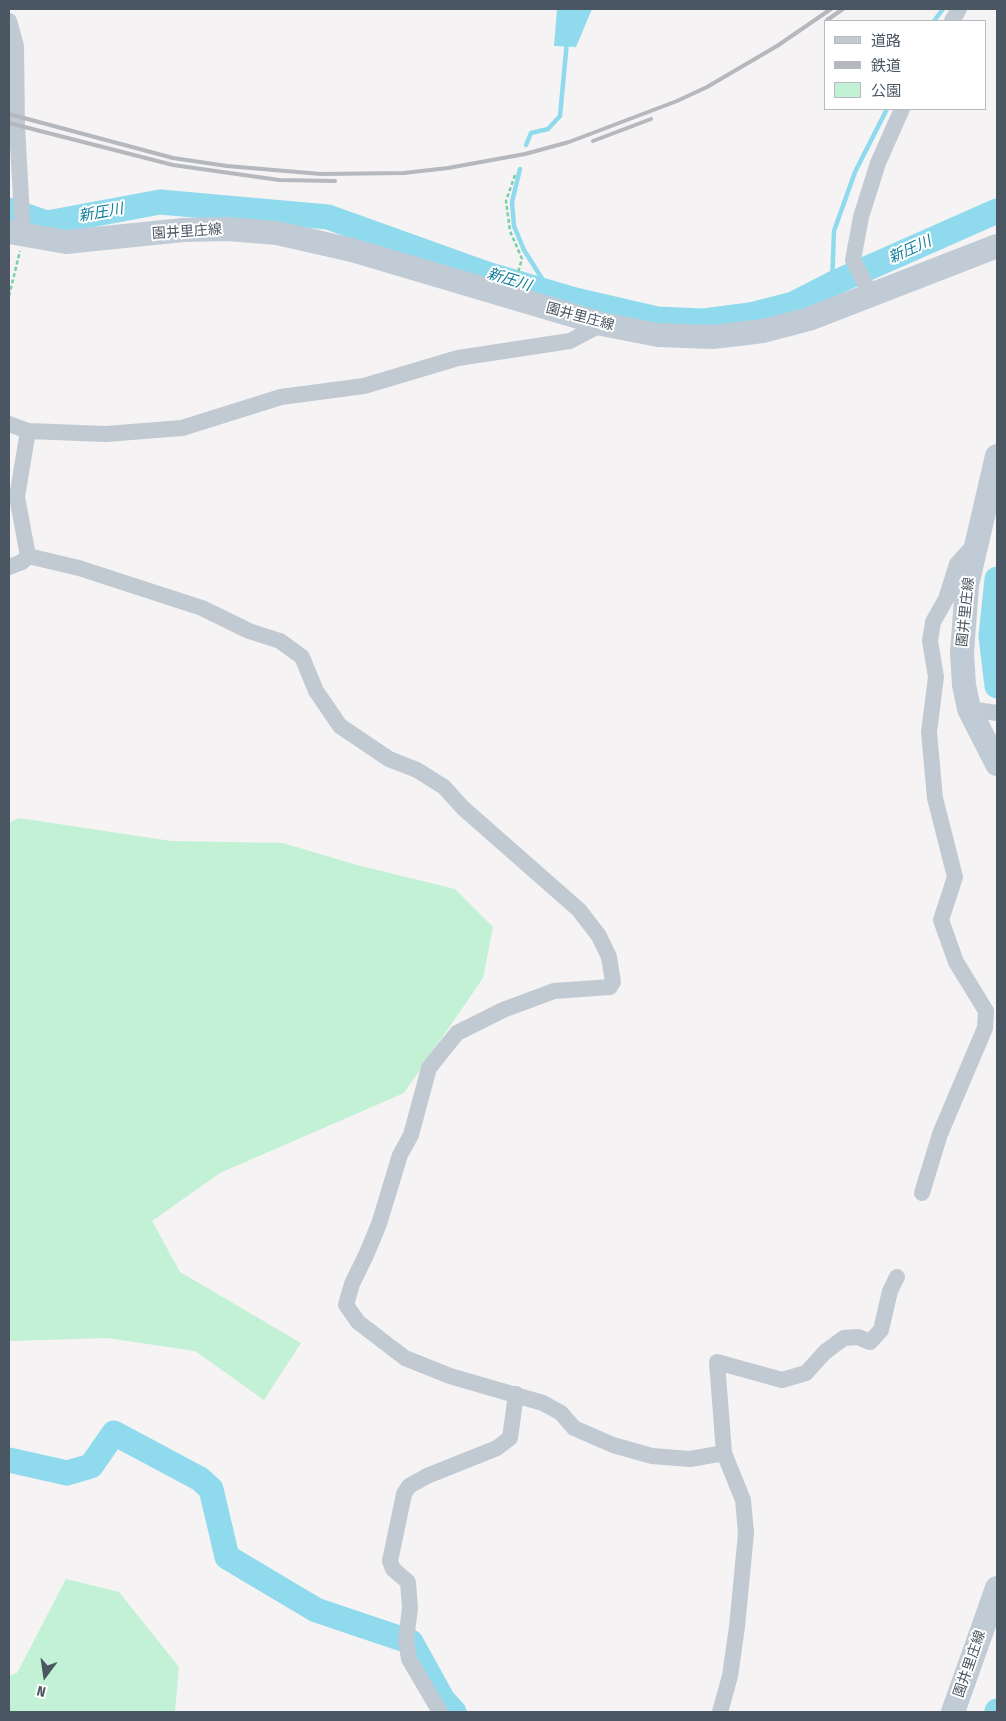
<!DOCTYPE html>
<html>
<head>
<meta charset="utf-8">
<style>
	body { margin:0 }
	#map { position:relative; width:1006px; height:1721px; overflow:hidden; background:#f5f3f3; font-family:"Fira Sans Condensed","Noto Sans JP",sans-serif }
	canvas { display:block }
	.frame { position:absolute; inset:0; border:10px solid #4a5661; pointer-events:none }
	.legend { position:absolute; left:824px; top:20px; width:162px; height:90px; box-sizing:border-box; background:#fff; border:1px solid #b7bbc0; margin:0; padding:6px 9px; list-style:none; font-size:15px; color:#4a5661 }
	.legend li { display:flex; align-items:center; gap:10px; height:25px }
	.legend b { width:25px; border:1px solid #b7bbc0 }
	.north { position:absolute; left:20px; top:1651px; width:50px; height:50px; -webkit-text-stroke:4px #fff; paint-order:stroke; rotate:194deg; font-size:14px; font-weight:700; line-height:20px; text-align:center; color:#4a5661 }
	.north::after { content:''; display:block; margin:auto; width:18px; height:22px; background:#4a5661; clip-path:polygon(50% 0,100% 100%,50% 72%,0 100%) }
</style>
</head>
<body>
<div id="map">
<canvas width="1006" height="1721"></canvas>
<div class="frame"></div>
<ul class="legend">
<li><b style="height:6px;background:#c1cbd6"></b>道路</li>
<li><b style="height:6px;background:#b5b8bd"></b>鉄道</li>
<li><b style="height:14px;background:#c3f1d5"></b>公園</li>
</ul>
<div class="north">N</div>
</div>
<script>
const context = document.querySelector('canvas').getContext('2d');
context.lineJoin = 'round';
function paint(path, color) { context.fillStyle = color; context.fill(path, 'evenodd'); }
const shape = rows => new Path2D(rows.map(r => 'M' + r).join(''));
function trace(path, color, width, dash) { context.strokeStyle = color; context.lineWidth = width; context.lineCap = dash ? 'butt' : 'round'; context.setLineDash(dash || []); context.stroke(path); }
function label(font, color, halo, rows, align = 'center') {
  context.font = font + ' "Fira Sans Condensed","Noto Sans JP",sans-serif'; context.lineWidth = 4; context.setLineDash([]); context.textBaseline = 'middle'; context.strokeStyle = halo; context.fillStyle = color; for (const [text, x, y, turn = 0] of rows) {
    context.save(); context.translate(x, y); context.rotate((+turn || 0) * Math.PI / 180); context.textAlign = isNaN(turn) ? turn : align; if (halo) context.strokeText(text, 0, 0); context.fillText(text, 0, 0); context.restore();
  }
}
const green = shape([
	[19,818,171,841,283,843,357,865,455,889,493,927,483,978,404,1093,220,1173,152,1221,180,1272,301,1343,264,1400,195,1351,107,1338,9,1341,9,823],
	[66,1579,119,1592,179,1667,175,1712,9,1712,9,1676,17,1673]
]);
const water = shape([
	[557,9,592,9,576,47,554,46]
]);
const stream = shape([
	[934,21,943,9],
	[526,145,531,133,548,129,560,116,567,41],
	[520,169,512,202,514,226,524,250,551,293],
	[832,284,834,231,855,172,887,109]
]);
const river = shape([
	[9,210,47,223,160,202,328,217,487,274,575,300,657,319,704,321,750,315,793,304,832,284,997,211],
	[997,579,991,636,997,686],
	[9,1460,67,1473,91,1466,114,1433,200,1479,211,1489,227,1557,316,1610,411,1642,443,1700,454,1712],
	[997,1712,997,1711]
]);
const path = shape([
	[515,175,506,201,510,231,522,259,516,279],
	[9,296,20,251]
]);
const street = shape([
	[9,21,16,46,17,126,23,235],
	[952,21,959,9],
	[872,297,853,260,861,217,878,163,902,109],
	[9,424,28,431,106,434,182,428,281,397,364,386,458,358,570,341,602,324],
	[28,556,79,568,202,608,249,631,280,641,302,657,316,691,340,726,389,759,417,770,444,787,463,808,579,910,599,936,609,957,613,982,610,987,554,991,503,1010,457,1033,429,1068,411,1135,400,1155,379,1224,367,1253,352,1284,346,1305,358,1322,405,1358,450,1376,543,1403,561,1413,574,1428,613,1445,652,1456,690,1459,724,1453],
	[28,556,17,497,28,431],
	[9,567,22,562,28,556],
	[969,709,997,713],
	[922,1193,940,1134,985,1028,986,1011,956,962,941,920,955,877,935,798,929,732,936,677,930,641,933,622,946,599,957,564,975,544],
	[440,1712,409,1659,406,1640,410,1608,408,1582,393,1569,390,1561,404,1494,409,1486,427,1476,497,1448,510,1438,516,1394],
	[720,1712,730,1676,737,1627,746,1533,743,1500,724,1453,717,1362,782,1380,806,1373,825,1352,844,1338,858,1337,870,1342,881,1330,890,1291,897,1277]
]);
const secondary = shape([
	[9,232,66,242,183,230,228,229,277,233,352,250,602,324,658,335,713,337,763,331,809,319,997,246],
	[997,456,967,585,962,653,964,685,969,709,997,764],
	[953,1712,997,1588]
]);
const rail = shape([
	[827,20,843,9],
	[9,114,173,158,227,166,321,174,404,173,448,168,525,154,569,142,677,101,707,87,777,46,831,9],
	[9,123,173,165,279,180,335,181],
	[593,141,651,119]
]);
const streetNames = [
	["園井里庄線",187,232,-4],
	["園井里庄線",580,317,15],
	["園井里庄線",966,612,-84],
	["園井里庄線",970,1664,-71]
];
const waterNames = [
	["新圧川",101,213,-10],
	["新圧川",910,250,-24],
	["新圧川",509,280,17]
];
paint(green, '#c3f1d5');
paint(water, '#90daee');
trace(stream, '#90daee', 4.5);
trace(river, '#90daee', 25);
trace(path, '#7ad0a6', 2.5, [4, 2.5]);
trace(street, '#c1cad2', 16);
trace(secondary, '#c1cbd6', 24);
trace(rail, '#b5b8bd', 4);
label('14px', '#4a5661', '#fff', streetNames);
label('italic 15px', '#0c7c9b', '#fff', waterNames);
</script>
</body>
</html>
